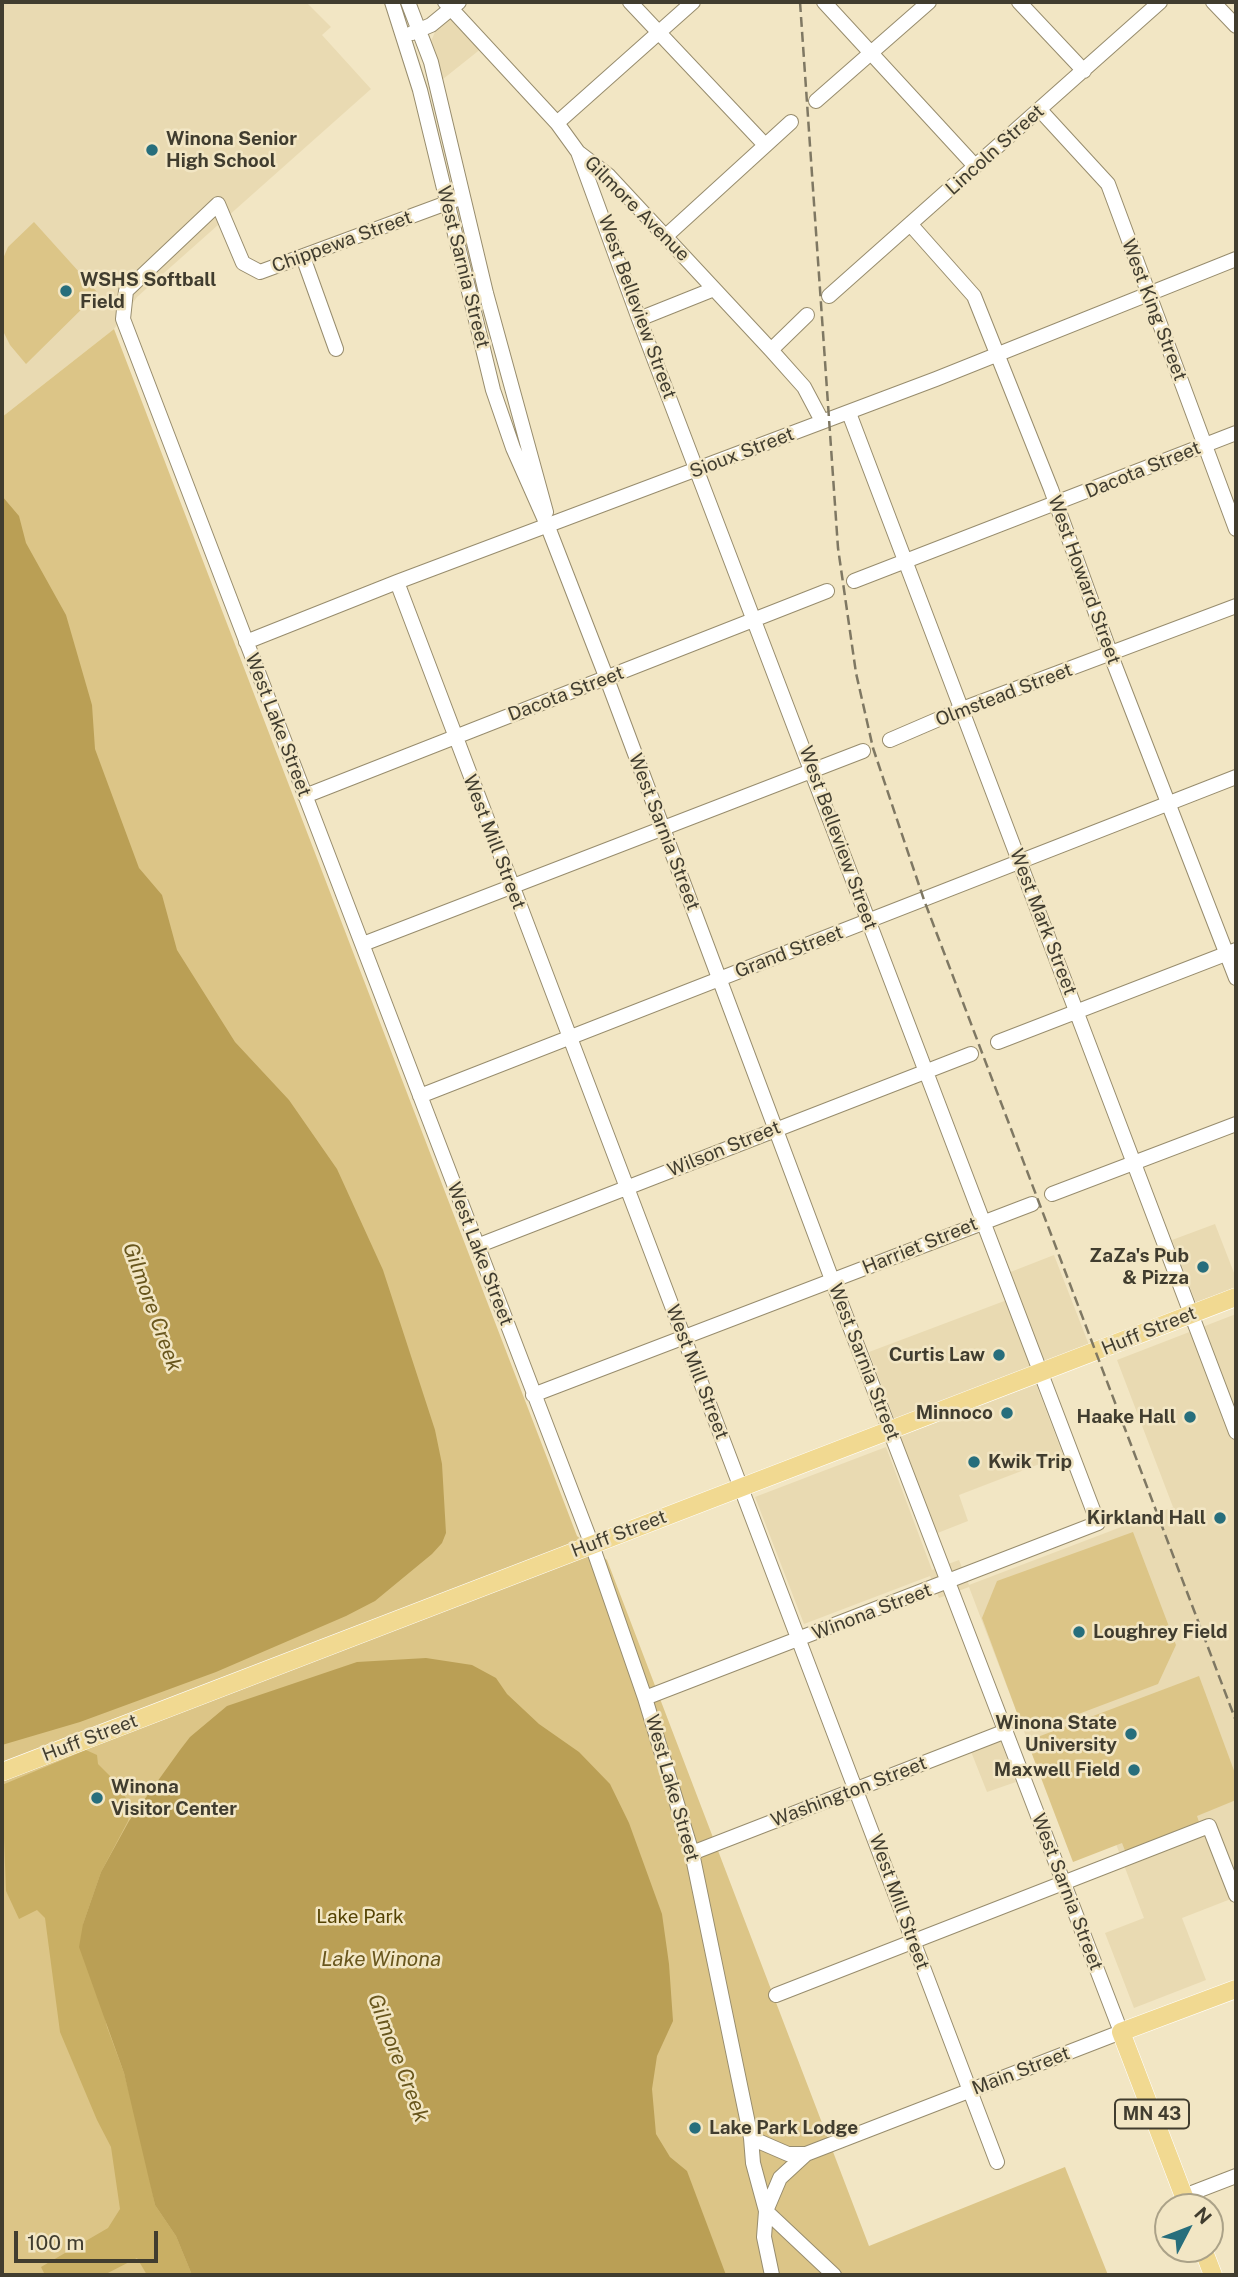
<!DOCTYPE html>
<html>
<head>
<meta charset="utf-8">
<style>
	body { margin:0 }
	#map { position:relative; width:1238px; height:2277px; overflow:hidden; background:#f2e6c4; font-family:"Public Sans",sans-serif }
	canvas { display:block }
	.frame { position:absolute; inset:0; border:4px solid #413d2f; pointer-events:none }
	.north { position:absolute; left:1154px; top:2193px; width:70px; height:70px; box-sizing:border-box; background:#f2e6c4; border:2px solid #aba288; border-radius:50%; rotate:48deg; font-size:19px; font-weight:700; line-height:28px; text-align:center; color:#413d2f }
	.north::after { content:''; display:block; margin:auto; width:24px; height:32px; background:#276e7c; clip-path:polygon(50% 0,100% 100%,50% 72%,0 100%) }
	.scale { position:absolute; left:14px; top:2231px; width:144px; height:32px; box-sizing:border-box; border:4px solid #413d2f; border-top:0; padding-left:9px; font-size:21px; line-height:24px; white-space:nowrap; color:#413d2f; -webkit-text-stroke:5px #f2e6c4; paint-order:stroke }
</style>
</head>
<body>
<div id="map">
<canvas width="1238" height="2277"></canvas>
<div class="frame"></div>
<div class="north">N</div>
<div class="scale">100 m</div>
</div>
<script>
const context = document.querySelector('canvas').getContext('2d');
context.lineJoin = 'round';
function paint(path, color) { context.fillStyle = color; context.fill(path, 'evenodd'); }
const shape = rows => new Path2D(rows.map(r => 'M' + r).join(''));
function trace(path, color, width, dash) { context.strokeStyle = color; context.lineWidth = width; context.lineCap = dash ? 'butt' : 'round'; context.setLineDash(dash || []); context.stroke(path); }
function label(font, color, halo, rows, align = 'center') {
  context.font = font + ' "Public Sans",sans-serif'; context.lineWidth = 5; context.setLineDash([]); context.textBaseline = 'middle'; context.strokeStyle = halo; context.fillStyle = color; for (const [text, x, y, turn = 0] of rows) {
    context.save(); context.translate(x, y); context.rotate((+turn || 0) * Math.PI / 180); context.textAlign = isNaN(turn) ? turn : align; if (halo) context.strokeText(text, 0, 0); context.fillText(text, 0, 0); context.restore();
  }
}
const built = shape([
	[2,2,306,2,331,27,322,35,371,89,137,297,114,329,2,417],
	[452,16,482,48,443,79,431,41,436,30],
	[1215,1224,1236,1278,1236,1287,1196,1303,1172,1240],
	[1054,1255,1089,1345,1044,1363,1008,1273],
	[1007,1300,1033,1369,895,1421,869,1352],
	[1236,1314,1236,1897,1182,1918,1206,1980,1134,2008,1105,1933,1144,1918,1116,1844,1073,1860,969,1587,939,1598,930,1576,804,1624,755,1497,886,1447,932,1570,959,1560,969,1585,1108,1532,1173,1507,1117,1360],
	[1036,1384,1063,1455,959,1495,968,1521,935,1534,898,1437],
	[999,1737,1016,1782,987,1792,970,1749]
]);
const green = shape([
	[34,222,98,293,26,364,10,345,2,329,2,261,8,247],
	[114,329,577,1536,607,1560,869,2246,1065,2167,1108,2275,2,2275,2,417],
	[1133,1532,1176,1645,1158,1684,1044,1727,1020,1721,982,1618,997,1581],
	[1199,1676,1236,1776,1236,1800,1197,1816,1200,1825,1126,1853,1122,1843,1073,1862,1027,1741]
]);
const forest = shape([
	[86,1750,97,1755,98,1764,115,1781,131,1806,128,1821,101,1872,83,1924,107,2027,124,2073,141,2138,155,2205,176,2236,192,2275,147,2275,137,2258,104,2275,45,2275,41,2267,108,2228,120,2209,111,2147,97,2120,60,2032,45,1918,37,1910,19,1919,6,1891,2,1785]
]);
const water = shape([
	[2,496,19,516,26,543,66,615,92,705,95,749,139,868,162,895,177,950,235,1042,289,1100,337,1169,383,1270,435,1430,442,1464,446,1533,442,1543,432,1554,375,1601,346,1616,216,1672,80,1722,2,1745],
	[426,1658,472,1665,496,1678,507,1694,539,1724,579,1752,610,1784,629,1823,662,1914,669,1964,673,2021,657,2056,652,2089,656,2134,670,2157,687,2171,726,2275,192,2275,176,2236,155,2205,124,2073,79,1947,83,1924,101,1872,129,1821,180,1750,190,1737,227,1706,357,1662]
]);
const minor = shape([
	[392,2,420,90,493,390,513,448,548,527,607,679,837,1293,1121,2032,806,2154,780,2178,766,2211,764,2237,772,2275],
	[408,2,431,62,486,293,546,512],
	[445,2,557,123,578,152,639,319,1098,1523,645,1698],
	[630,2,765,145],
	[824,2,975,166],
	[1019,2,1084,71],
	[1213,2,1236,26],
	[412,33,431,25,459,2],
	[816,101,929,2],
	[1040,110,1108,184,1236,529],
	[557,123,693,2],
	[578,152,608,175,771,350,804,387,822,421],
	[463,197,260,272,243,263,218,204,126,291,123,319,592,1545,645,1698,692,1853,751,2138,753,2163,766,2211,834,2275],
	[911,225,974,296,1051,489,1115,666,1236,978],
	[666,236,791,122],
	[303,257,336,349],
	[829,296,1160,2],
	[639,319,714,289],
	[771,350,807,315],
	[849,413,1236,1432],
	[854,581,1236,433],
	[397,582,997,2162],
	[246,642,397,582,936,379,1236,259],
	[890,740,962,709,1236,606],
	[305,796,827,591],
	[363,944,863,751],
	[998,1042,1236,950],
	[420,1096,1236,777],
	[1052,1194,1236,1124],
	[477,1246,971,1054],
	[533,1395,1032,1204],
	[692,1853,1006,1731],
	[776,1995,1209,1826,1236,1895],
	[751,2138,788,2154,806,2154],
	[1184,2196,1236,2176]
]);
const major = shape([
	[2,1772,1236,1297],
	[1188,2207,1121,2032,1236,1989],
	[1203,2249,1213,2275]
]);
const rail = shape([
	[800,2,838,548,856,673,873,748,924,900,1236,1721]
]);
const markers = [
	[152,150,7,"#276e7c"],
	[66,291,7,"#276e7c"],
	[1203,1267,7,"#276e7c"],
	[999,1355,7,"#276e7c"],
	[1007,1413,7,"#276e7c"],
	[1190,1417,7,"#276e7c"],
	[974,1462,7,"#276e7c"],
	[1220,1518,7,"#276e7c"],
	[1079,1632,7,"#276e7c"],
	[1131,1734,7,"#276e7c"],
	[1134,1770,7,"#276e7c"],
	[97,1798,7,"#276e7c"],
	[695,2128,7,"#276e7c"]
];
const shields = [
	[1152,2114,74]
];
const shieldNames = [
	["MN 43",1152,2114]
];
const poiNames = [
	["Winona Senior",166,139,"left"],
	["High School",166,161,"left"],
	["WSHS Softball",80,280,"left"],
	["Field",80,302,"left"],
	["ZaZa's Pub",1189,1256],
	["& Pizza",1189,1278],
	["Curtis Law",985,1355],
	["Minnoco",993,1413],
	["Haake Hall",1176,1417],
	["Kwik Trip",988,1462,"left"],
	["Kirkland Hall",1206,1518],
	["Loughrey Field",1093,1632,"left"],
	["Winona State",1117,1723],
	["University",1117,1745],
	["Maxwell Field",1120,1770],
	["Winona",111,1787,"left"],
	["Visitor Center",111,1809,"left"],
	["Lake Park Lodge",709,2128,"left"]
];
const streetNames = [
	["Lincoln Street",995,150,-42],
	["Gilmore Avenue",637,209,45],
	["Chippewa Street",342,242,-20],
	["West Sarnia Street",463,267,76],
	["West Belleview Street",637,307,70],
	["West King Street",1154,310,69],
	["Sioux Street",742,453,-21],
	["Dacota Street",1143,470,-22],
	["West Howard Street",1084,580,70],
	["Dacota Street",566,694,-21],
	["Olmstead Street",1004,695,-21],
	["West Lake Street",278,725,69],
	["West Sarnia Street",664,832,69],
	["West Belleview Street",838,838,70],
	["West Mill Street",494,842,69],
	["West Mark Street",1043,922,69],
	["Grand Street",789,952,-21],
	["Wilson Street",724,1149,-22],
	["Harriet Street",920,1246,-22],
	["West Lake Street",480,1254,69],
	["Huff Street",1149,1331,-22],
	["West Sarnia Street",864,1362,69],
	["West Mill Street",697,1372,69],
	["Huff Street",619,1534,-21],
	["Winona Street",872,1612,-21],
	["Huff Street",90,1738,-21],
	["West Lake Street",672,1788,74],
	["Washington Street",849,1792,-21],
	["West Sarnia Street",1067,1892,69],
	["West Mill Street",899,1902,70],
	["Main Street",1021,2071,-21]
];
const parkNames = [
	["Lake Park",360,1917]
];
const waterNames = [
	["Gilmore Creek",152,1307,70],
	["Lake Winona",381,1960],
	["Gilmore Creek",398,2058,69]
];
paint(built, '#e9dab2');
paint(green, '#dcc587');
paint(forest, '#c9af64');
paint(water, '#ba9f55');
trace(minor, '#978c6d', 16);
trace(major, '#fff', 19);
trace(minor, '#fff', 14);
trace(major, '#f1d991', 18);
trace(rail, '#7f7863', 2.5, [10, 5]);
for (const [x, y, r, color] of markers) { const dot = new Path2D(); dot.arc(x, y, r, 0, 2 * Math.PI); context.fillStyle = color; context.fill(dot); trace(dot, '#f2e6c4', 2.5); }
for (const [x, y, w] of shields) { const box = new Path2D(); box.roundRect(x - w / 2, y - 14.5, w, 29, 5); context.fillStyle = '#f2e6c4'; context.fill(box); trace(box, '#413d2f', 2); }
label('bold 18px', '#413d2f', null, shieldNames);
label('bold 19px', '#413d2f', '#f2e6c4', poiNames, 'right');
label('19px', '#413d2f', '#f2e6c4', streetNames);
label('19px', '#544202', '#f2e6c4', parkNames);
label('italic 21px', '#68561d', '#f2e6c4', waterNames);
</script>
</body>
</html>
